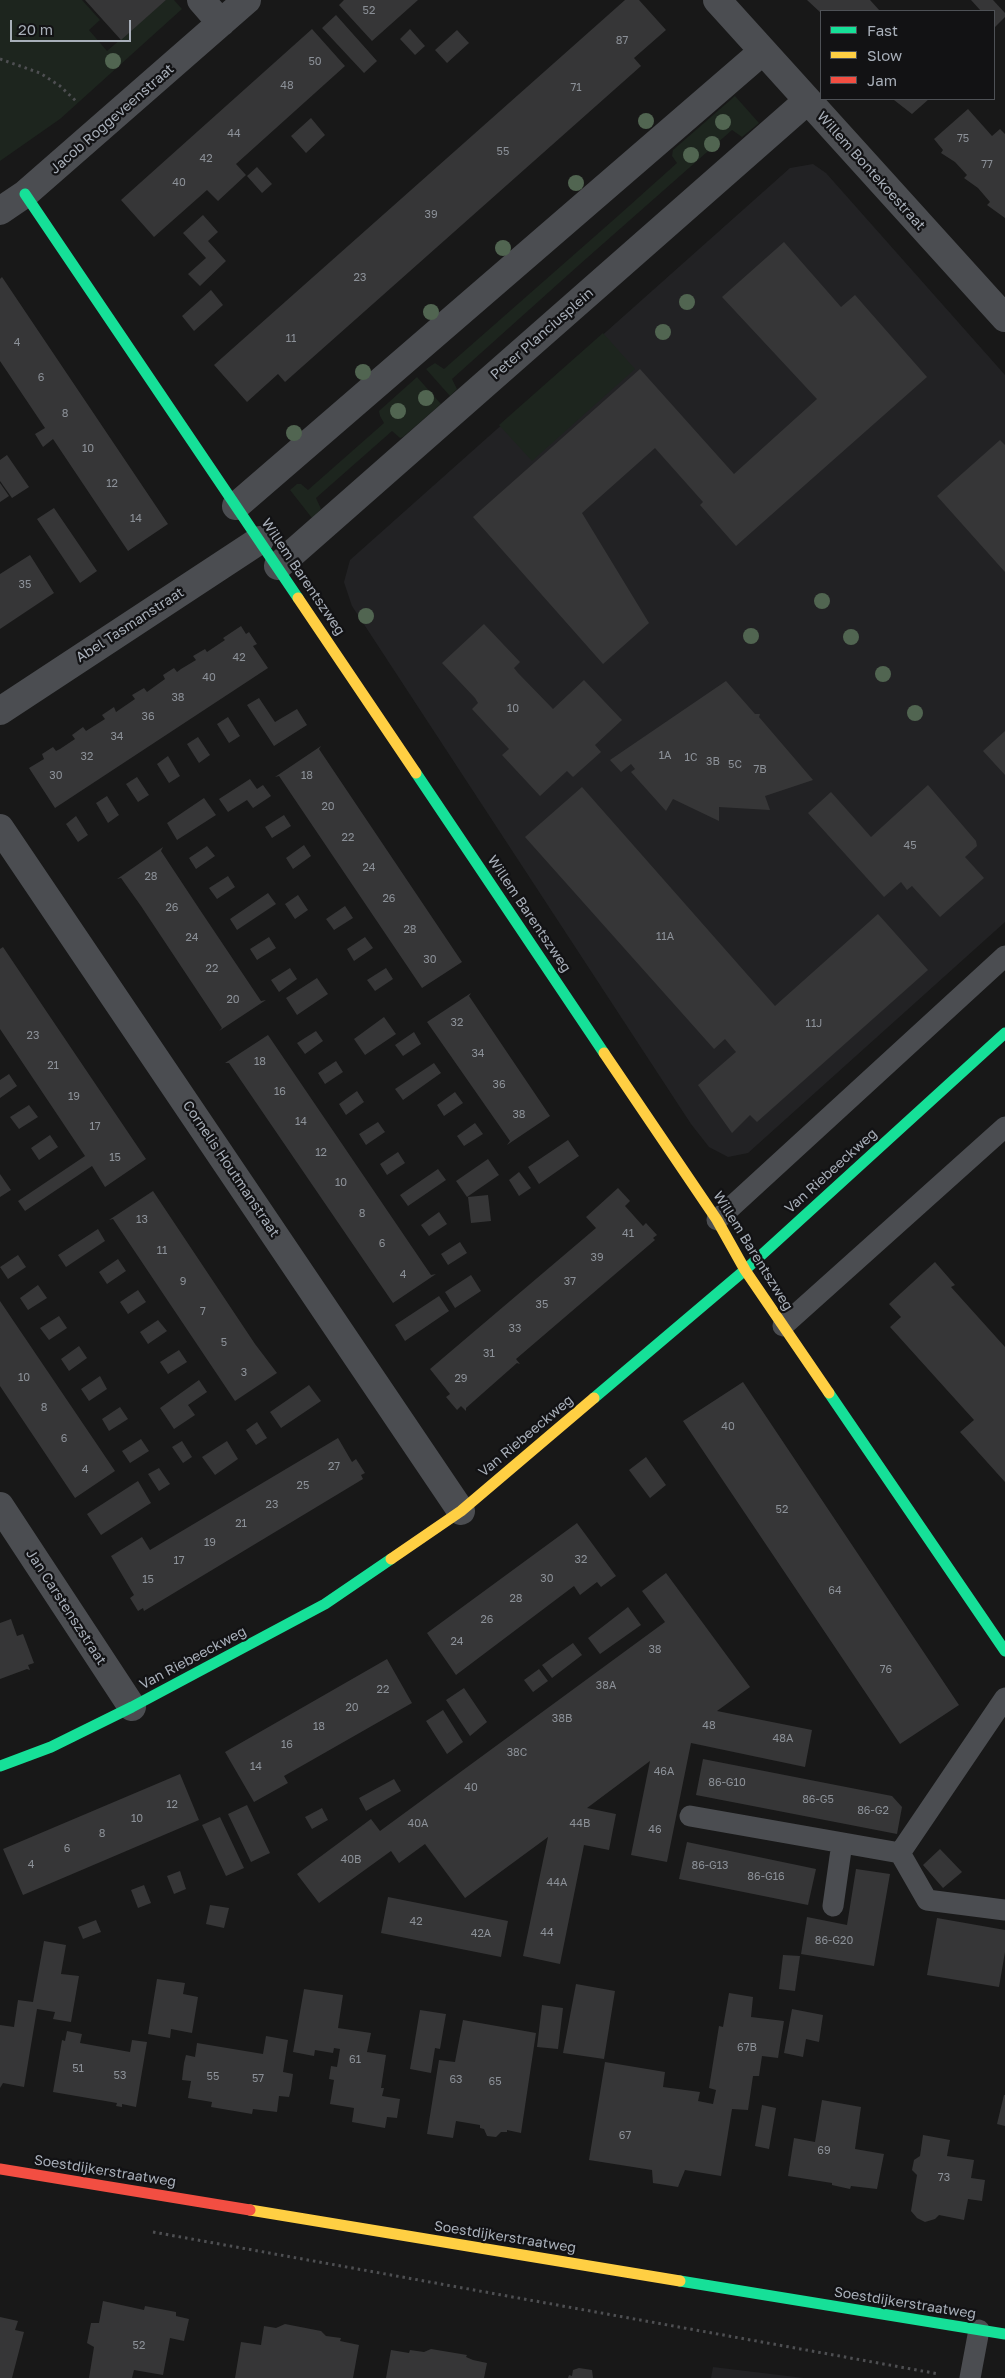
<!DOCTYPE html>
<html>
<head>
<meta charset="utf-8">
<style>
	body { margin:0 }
	#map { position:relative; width:1005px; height:2378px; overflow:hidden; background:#181818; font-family:"Golos Text",sans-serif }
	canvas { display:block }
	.legend { position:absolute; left:820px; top:10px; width:175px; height:90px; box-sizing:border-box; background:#121214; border:1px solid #4e5156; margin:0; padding:6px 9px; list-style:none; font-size:15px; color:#a8afb9 }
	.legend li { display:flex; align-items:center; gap:10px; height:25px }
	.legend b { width:25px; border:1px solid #4e5156 }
	.scale { position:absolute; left:10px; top:20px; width:121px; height:22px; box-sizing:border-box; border:2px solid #a8afb9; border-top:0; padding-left:6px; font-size:15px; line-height:18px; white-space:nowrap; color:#a8afb9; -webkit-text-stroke:4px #121214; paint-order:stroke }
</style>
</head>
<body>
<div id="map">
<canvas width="1005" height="2378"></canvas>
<ul class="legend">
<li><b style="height:6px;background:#16e098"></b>Fast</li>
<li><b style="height:6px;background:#ffcf43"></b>Slow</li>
<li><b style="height:6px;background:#f24e42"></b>Jam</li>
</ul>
<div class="scale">20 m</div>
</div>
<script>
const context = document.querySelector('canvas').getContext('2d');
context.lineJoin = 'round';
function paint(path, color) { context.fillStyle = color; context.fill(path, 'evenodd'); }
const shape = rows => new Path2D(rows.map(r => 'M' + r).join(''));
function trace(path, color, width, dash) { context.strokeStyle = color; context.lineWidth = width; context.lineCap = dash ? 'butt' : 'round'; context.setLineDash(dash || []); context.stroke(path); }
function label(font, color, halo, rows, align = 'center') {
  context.font = font + ' "Golos Text",sans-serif'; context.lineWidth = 4.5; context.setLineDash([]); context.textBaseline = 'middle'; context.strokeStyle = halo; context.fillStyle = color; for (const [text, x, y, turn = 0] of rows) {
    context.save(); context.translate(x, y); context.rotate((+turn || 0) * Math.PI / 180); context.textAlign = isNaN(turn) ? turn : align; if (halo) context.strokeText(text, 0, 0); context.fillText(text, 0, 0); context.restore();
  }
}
const built = shape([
	[813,164,826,173,1005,375,1005,922,748,1153,728,1157,709,1147,691,1124,352,606,344,582,350,560,790,168],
	[713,2367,804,2378,711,2378]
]);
const green = shape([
	[0,0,82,0,100,20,89,30,107,51,166,0,174,0,182,9,60,119,0,161],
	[735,96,759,123,742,137,732,130,579,265,452,379,457,389,450,396,426,369,435,363,444,369,619,215,677,163,672,156,673,150],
	[603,333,635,369,532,461,499,425],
	[417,377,441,404,403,437,400,438,392,431,316,498,321,509,312,518,290,490,297,484,301,484,308,490,384,423,380,416,379,411]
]);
const building = shape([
	[85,0,166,0,121,40],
	[344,0,418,0,372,41,339,5],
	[625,0,639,0,666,30,634,58,641,66,285,382,278,374,247,402,214,365],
	[807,0,870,0,880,11,821,13],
	[971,0,993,0,1005,13,1005,17,994,28,994,11,981,11],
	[336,15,377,61,364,73,322,28],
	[312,29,345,66,236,164,246,175,218,201,207,190,154,237,121,200],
	[410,29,425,46,415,55,400,39],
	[457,30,469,43,447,63,435,50],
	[895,99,929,99,912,114,894,100],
	[968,109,992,136,1000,129,1005,134,1005,218,987,205,990,202,978,188,964,178,967,175,955,162,941,153,943,150,934,139],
	[311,118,325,135,306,153,291,136],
	[257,167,272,184,262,193,247,176],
	[203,215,218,232,208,241,226,261,200,286,188,274,206,258,183,233],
	[784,242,841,307,855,295,927,377,736,546,700,505,703,502,655,448,582,513,649,623,603,664,473,517,640,369,734,474,817,399,722,297],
	[2,277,168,524,128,551,53,439,43,447,35,434,45,428,0,361,0,279],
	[211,290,223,305,194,331,182,316],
	[1000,440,1005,445,1005,572,937,496],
	[7,455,29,487,12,498,0,481,0,460],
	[0,483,9,496,0,502],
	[54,508,97,571,80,583,37,519],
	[30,555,54,593,0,629,0,574],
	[484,624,520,662,514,668,518,673,553,709,584,680,622,720,595,745,601,752,573,777,567,771,540,796,502,755,509,749,472,709,478,703,475,698,442,663],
	[241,626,246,634,249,632,257,644,253,646,268,668,55,808,29,768,44,759,42,754,53,747,56,751,60,749,75,739,72,735,83,727,86,731,105,719,102,715,114,707,116,712,135,699,132,695,144,688,147,692,165,679,163,675,174,668,177,672,181,669,196,660,193,656,205,649,207,652,225,640,223,638],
	[726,681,755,714,760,714,759,717,813,780,765,796,770,810,719,807,719,821,673,799,666,811,631,772,635,769,631,764,621,772,610,760],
	[259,698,275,722,297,709,307,725,274,746,247,705],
	[228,717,240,736,229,743,217,724],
	[1005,731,1005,775,983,751],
	[198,737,210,755,199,763,187,744],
	[321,746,319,749,462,962,422,988,279,776,275,777],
	[168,756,180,776,169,783,157,764],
	[137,777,149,795,138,802,126,784],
	[250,779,257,789,263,785,271,796,253,808,247,800,228,812,219,799],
	[928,785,976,841,977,846,965,857,984,878,940,917,912,886,907,890,901,882,884,897,808,813,831,792,871,837],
	[582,787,775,1006,878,914,928,970,757,1122,750,1115,732,1133,698,1085,736,1052,725,1039,714,1049,525,837],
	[107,796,119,815,108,823,96,803],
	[204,798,216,815,177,840,167,823],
	[284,815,291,826,272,838,265,827],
	[76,816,88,835,78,842,66,824],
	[304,845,311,856,293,869,286,858],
	[207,846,215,856,196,869,189,858],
	[163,847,161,851,200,910,261,1001,266,1000,219,1031,222,1028,141,906,121,878,117,879],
	[228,876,235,887,217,899,209,888],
	[268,893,276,904,237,930,230,919],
	[298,895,308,910,295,919,285,904],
	[345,906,353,918,334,930,326,919],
	[269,937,276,948,257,960,250,949],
	[365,937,373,948,354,961,347,949],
	[3,947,146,1159,105,1187,92,1166,25,1211,18,1201,85,1156,0,1029,0,949],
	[290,968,297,979,279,992,271,980],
	[386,968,393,979,375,991,367,980],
	[317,978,328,994,297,1015,286,998],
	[471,993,469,996,550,1116,507,1145,510,1141,427,1022],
	[384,1017,396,1034,365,1055,354,1039],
	[316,1031,323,1041,305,1054,297,1043],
	[414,1032,421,1044,403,1056,395,1045],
	[268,1035,431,1275,436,1274,393,1303,229,1063,225,1063],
	[336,1061,343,1072,325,1084,318,1073],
	[434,1063,441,1073,403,1100,395,1089],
	[9,1074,17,1086,0,1098,0,1080],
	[357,1091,364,1102,346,1115,339,1104],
	[455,1092,463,1103,444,1116,437,1105],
	[29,1105,38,1117,19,1129,10,1117],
	[378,1122,385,1132,366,1145,359,1134],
	[475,1123,483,1134,464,1146,457,1136],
	[50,1135,58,1147,39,1160,31,1148],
	[568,1140,579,1156,539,1184,528,1167],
	[398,1152,405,1163,387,1175,380,1164],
	[488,1159,499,1175,467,1197,456,1181],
	[438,1169,446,1180,408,1206,400,1195],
	[519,1172,531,1188,519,1196,509,1180],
	[0,1174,11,1190,0,1197],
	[618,1188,630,1201,625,1206,643,1226,646,1223,657,1235,653,1238,655,1240,516,1359,520,1364,517,1363,466,1408,466,1411,461,1406,457,1410,446,1397,450,1394,430,1369,596,1228,586,1217],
	[153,1191,255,1344,277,1373,235,1401,113,1219,109,1220],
	[488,1195,491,1221,471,1223,468,1197],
	[439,1212,447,1224,429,1236,421,1225],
	[98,1229,105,1241,66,1267,58,1255],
	[460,1242,467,1253,448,1265,441,1254],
	[18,1255,26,1267,8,1279,0,1267],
	[118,1259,126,1271,107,1284,99,1272],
	[935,1262,955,1285,951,1287,1005,1347,1005,1482,960,1432,974,1420,890,1327,901,1317,889,1304],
	[471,1275,481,1291,455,1308,445,1292],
	[38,1285,47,1298,28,1310,20,1298],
	[138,1290,146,1302,128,1314,120,1302],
	[439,1296,449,1311,405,1341,395,1325],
	[0,1301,115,1471,75,1498,0,1386],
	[59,1316,67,1328,49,1340,40,1328],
	[158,1320,167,1331,148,1344,140,1332],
	[79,1346,87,1358,69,1371,61,1359],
	[179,1350,187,1362,168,1374,160,1362],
	[100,1376,107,1389,89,1401,81,1389],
	[199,1380,207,1392,188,1405,195,1415,174,1429,160,1408],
	[743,1382,959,1705,900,1744,683,1421],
	[309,1385,321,1401,281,1428,270,1412],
	[120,1407,128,1419,109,1431,102,1419],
	[257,1422,267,1438,256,1445,246,1430],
	[338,1438,352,1462,356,1459,365,1473,361,1475,363,1479,144,1611,143,1608,138,1611,130,1598,134,1595,111,1556,142,1537,150,1550],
	[141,1439,149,1451,130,1463,122,1451],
	[182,1441,192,1457,183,1463,172,1447],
	[227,1441,238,1459,215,1475,202,1457],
	[646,1457,666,1485,650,1498,629,1470],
	[159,1468,170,1484,159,1491,148,1474],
	[138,1481,151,1503,101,1535,87,1514],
	[577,1523,616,1576,601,1587,597,1582,580,1595,574,1586,456,1675,427,1633],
	[666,1573,750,1687,717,1711,812,1730,805,1767,691,1743,667,1862,631,1855,650,1761,587,1808,616,1814,609,1850,584,1845,560,1964,523,1956,548,1837,465,1898,425,1844,399,1863,391,1851,319,1903,297,1874,371,1819,380,1831,665,1622,642,1591],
	[628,1607,641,1625,600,1654,588,1638],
	[11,1619,17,1636,23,1634,34,1663,28,1665,30,1670,27,1669,0,1679,0,1623],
	[573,1643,582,1655,552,1678,542,1665],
	[387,1659,412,1703,284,1776,288,1783,254,1802,225,1752],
	[539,1669,548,1681,533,1692,524,1680],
	[464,1688,487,1722,470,1736,446,1700],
	[443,1710,463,1742,447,1754,426,1721],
	[703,1759,892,1796,902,1807,897,1834,696,1795],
	[180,1774,199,1820,23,1895,3,1849],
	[394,1779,401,1791,366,1811,359,1798],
	[247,1805,270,1853,251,1862,228,1814],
	[322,1808,328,1820,312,1829,305,1817],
	[220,1817,244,1868,226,1876,202,1825],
	[687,1842,816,1869,808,1905,679,1879],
	[940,1849,962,1872,943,1888,923,1865],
	[856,1869,890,1874,874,1966,801,1954,807,1917,847,1925],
	[180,1871,186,1889,174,1894,167,1876],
	[144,1885,151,1903,138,1908,131,1890],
	[388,1897,508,1921,501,1957,381,1933],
	[210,1905,229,1908,224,1928,206,1924],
	[937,1918,1005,1930,1005,1952,999,1987,927,1975],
	[96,1920,101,1932,83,1939,78,1927],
	[44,1941,66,1945,61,1974,79,1976,71,2022,53,2019,55,2012,37,2009,24,2087,3,2083,0,2088,0,2025,14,2027,18,2000,33,2002],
	[783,1955,800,1956,795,1991,779,1989],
	[157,1979,185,1983,183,1994,198,1997,192,2033,171,2029,170,2038,148,2034],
	[576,1984,615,1991,604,2059,563,2053],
	[304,1989,343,1995,338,2028,371,2033,367,2052,386,2055,381,2088,384,2088,382,2096,400,2099,397,2118,387,2117,385,2128,352,2122,354,2108,330,2104,334,2080,329,2079,331,2066,337,2067,340,2049,334,2048,333,2053,315,2050,314,2056,293,2052],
	[729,1993,753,1997,751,2017,784,2021,778,2058,762,2056,759,2076,753,2076,748,2110,732,2109,721,2176,685,2170,678,2187,653,2183,652,2170,589,2160,605,2062,665,2072,663,2087,700,2092,698,2101,713,2104,716,2090,709,2088,719,2026,723,2027],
	[542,2005,563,2008,558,2049,537,2047],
	[792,2009,823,2015,819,2042,806,2039,803,2057,784,2053],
	[420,2010,446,2014,440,2049,435,2048,431,2073,410,2069],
	[463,2020,536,2033,521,2133,507,2130,507,2132,501,2132,496,2137,487,2136,484,2129,480,2128,480,2125,456,2121,453,2138,427,2134,439,2060,455,2062],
	[67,2031,82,2034,80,2043,130,2052,132,2040,147,2042,136,2107,122,2104,122,2107,116,2106,117,2103,53,2092,62,2040,65,2041],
	[266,2036,288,2040,283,2072,293,2074,291,2089,289,2097,279,2096,277,2112,253,2109,252,2114,211,2107,212,2102,188,2098,191,2081,182,2080,184,2063,186,2055,195,2057,197,2043,263,2054],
	[1004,2095,1005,2095,1005,2126,997,2124],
	[822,2100,861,2107,855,2149,884,2154,877,2189,851,2186,850,2189,832,2185,832,2183,788,2176,794,2138,815,2142],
	[762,2105,776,2108,769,2149,755,2146],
	[923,2135,950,2140,947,2156,974,2160,971,2178,985,2180,982,2201,968,2199,964,2220,939,2215,935,2219,925,2222,917,2218,911,2211,917,2175,912,2170,914,2160,920,2156],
	[103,2301,144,2310,145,2306,176,2312,176,2316,189,2319,184,2341,170,2338,163,2375,134,2370,132,2378,89,2378,94,2347,87,2343,91,2323,99,2323],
	[0,2317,18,2321,15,2330,24,2332,12,2378,0,2378],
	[285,2324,321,2331,326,2336,341,2338,340,2341,359,2345,353,2378,235,2378,241,2342,261,2345,264,2326,276,2328],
	[431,2349,467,2355,466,2357,473,2360,487,2363,484,2378,386,2378,391,2350,409,2353,410,2350,424,2352],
	[579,2368,592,2370,593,2378,568,2378,569,2375,572,2376,573,2370]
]);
const path = shape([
	[0,59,40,73,60,86,77,102],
	[153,2232,939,2374]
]);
const lane = shape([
	[717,1220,1005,956],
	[783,1326,1005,1127],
	[690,1816,900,1853,1005,1698],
	[900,1853,927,1900,1005,1910],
	[833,1906,842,1843],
	[970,2378,979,2330]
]);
const street = shape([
	[201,0,221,23],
	[717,0,1005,318],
	[0,211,25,194,247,0],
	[236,506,763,51],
	[278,566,807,101],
	[0,711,260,540],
	[0,828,461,1511],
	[0,1506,132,1707]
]);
const fast = shape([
	[25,194,298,598],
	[416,773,604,1053],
	[829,1393,1005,1651],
	[594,1398,745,1270,1005,1033],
	[0,1766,51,1747,132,1707,325,1604,391,1559],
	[680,2281,1005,2334]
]);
const slow = shape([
	[298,598,416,773],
	[604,1053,717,1220,745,1270,829,1393],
	[391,1559,461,1511,594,1398],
	[250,2210,680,2281]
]);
const jam = shape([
	[0,2169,250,2210]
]);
const trees = [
	[113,61],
	[646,121],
	[723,122],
	[712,144],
	[691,155],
	[576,183],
	[503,248],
	[687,302],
	[431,312],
	[663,332],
	[363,372],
	[426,398],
	[398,411],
	[294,433],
	[822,601],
	[366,616],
	[751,636],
	[851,637],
	[883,674],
	[915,713]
];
const numberNames = [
	["52",369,11],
	["87",622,41],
	["50",315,62],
	["48",287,86],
	["71",576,88],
	["44",234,134],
	["75",963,139],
	["55",503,152],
	["42",206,159],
	["77",987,165],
	["40",179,183],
	["39",431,215],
	["23",360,278],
	["11",291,339],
	["4",17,343],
	["6",41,378],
	["8",65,414],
	["10",88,449],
	["12",112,484],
	["14",136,519],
	["35",25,585],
	["42",239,658],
	["40",209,678],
	["38",178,698],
	["10",513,709],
	["36",148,717],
	["34",117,737],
	["1A",665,756],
	["32",87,757],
	["1C",691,758],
	["3B",713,762],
	["5C",735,765],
	["7B",760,770],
	["30",56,776],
	["18",307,776],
	["20",328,807],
	["22",348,838],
	["45",910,846],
	["24",369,868],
	["28",151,877],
	["26",389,899],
	["26",172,908],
	["28",410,930],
	["11A",665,937],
	["24",192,938],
	["30",430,960],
	["22",212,969],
	["20",233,1000],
	["32",457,1023],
	["11J",814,1024],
	["23",33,1036],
	["34",478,1054],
	["18",260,1062],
	["21",53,1066],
	["36",499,1085],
	["16",280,1092],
	["19",74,1097],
	["38",519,1115],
	["14",301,1122],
	["17",95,1127],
	["12",321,1153],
	["15",115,1158],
	["10",341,1183],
	["8",362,1214],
	["13",142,1220],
	["41",628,1234],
	["6",382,1244],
	["11",162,1251],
	["39",597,1258],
	["4",403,1275],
	["9",183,1282],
	["37",570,1282],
	["35",542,1305],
	["7",203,1312],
	["33",515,1329],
	["5",224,1343],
	["31",489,1354],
	["3",244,1373],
	["10",24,1378],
	["29",461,1379],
	["8",44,1408],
	["40",728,1427],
	["6",64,1439],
	["27",334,1467],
	["4",85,1470],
	["25",303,1486],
	["23",272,1505],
	["52",782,1510],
	["21",241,1524],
	["19",210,1543],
	["32",581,1560],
	["17",179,1561],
	["30",547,1579],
	["15",148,1580],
	["64",835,1591],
	["28",516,1599],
	["26",487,1620],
	["24",457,1642],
	["38",655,1650],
	["76",886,1670],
	["38A",606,1686],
	["22",383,1690],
	["20",352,1708],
	["38B",562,1719],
	["48",709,1726],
	["18",319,1727],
	["48A",783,1739],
	["16",287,1745],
	["38C",517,1753],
	["14",256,1767],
	["46A",664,1772],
	["86-G10",727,1783],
	["40",471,1788],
	["86-G5",818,1800],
	["12",172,1805],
	["86-G2",873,1811],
	["10",137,1819],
	["40A",418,1824],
	["44B",580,1824],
	["46",655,1830],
	["8",102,1834],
	["6",67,1849],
	["40B",351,1860],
	["4",31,1865],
	["86-G13",710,1866],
	["86-G16",766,1877],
	["44A",557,1883],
	["42",416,1922],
	["44",547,1933],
	["42A",481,1934],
	["86-G20",834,1941],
	["67B",747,2048],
	["61",355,2060],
	["51",78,2069],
	["53",120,2076],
	["55",213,2077],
	["57",258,2079],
	["63",456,2080],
	["65",495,2082],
	["67",625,2136],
	["69",824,2151],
	["73",944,2178],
	["52",139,2346]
];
const streetNames = [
	["Jacob Roggeveenstraat",112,119,-41],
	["Willem Bontekoestraat",871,171,48],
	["Peter Planciusplein",542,334,-41],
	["Willem Barentszweg",303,577,56],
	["Abel Tasmanstraat",130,625,-33],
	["Willem Barentszweg",529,914,56],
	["Cornelis Houtmanstraat",231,1169,56],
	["Van Riebeeckweg",831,1171,-42],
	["Willem Barentszweg",753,1251,58],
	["Van Riebeeckweg",526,1436,-40],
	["Jan Carstenszstraat",66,1607,57],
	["Van Riebeeckweg",193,1658,-28],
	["Soestdijkerstraatweg",105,2171,9],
	["Soestdijkerstraatweg",505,2237,9],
	["Soestdijkerstraatweg",905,2303,9]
];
paint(built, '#222224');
paint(green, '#1d251e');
paint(building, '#363637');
trace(path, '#4e4f52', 3, [2.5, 4]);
trace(lane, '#4b4d51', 21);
trace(street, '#4b4d51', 28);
trace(fast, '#16e098', 11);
trace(slow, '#ffcf43', 11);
trace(jam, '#f24e42', 11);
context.fillStyle = '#516551';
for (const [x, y] of trees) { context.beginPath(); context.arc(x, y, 8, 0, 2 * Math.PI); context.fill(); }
label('11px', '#8c9198', null, numberNames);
label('14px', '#a8afb9', '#121214', streetNames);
</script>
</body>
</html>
